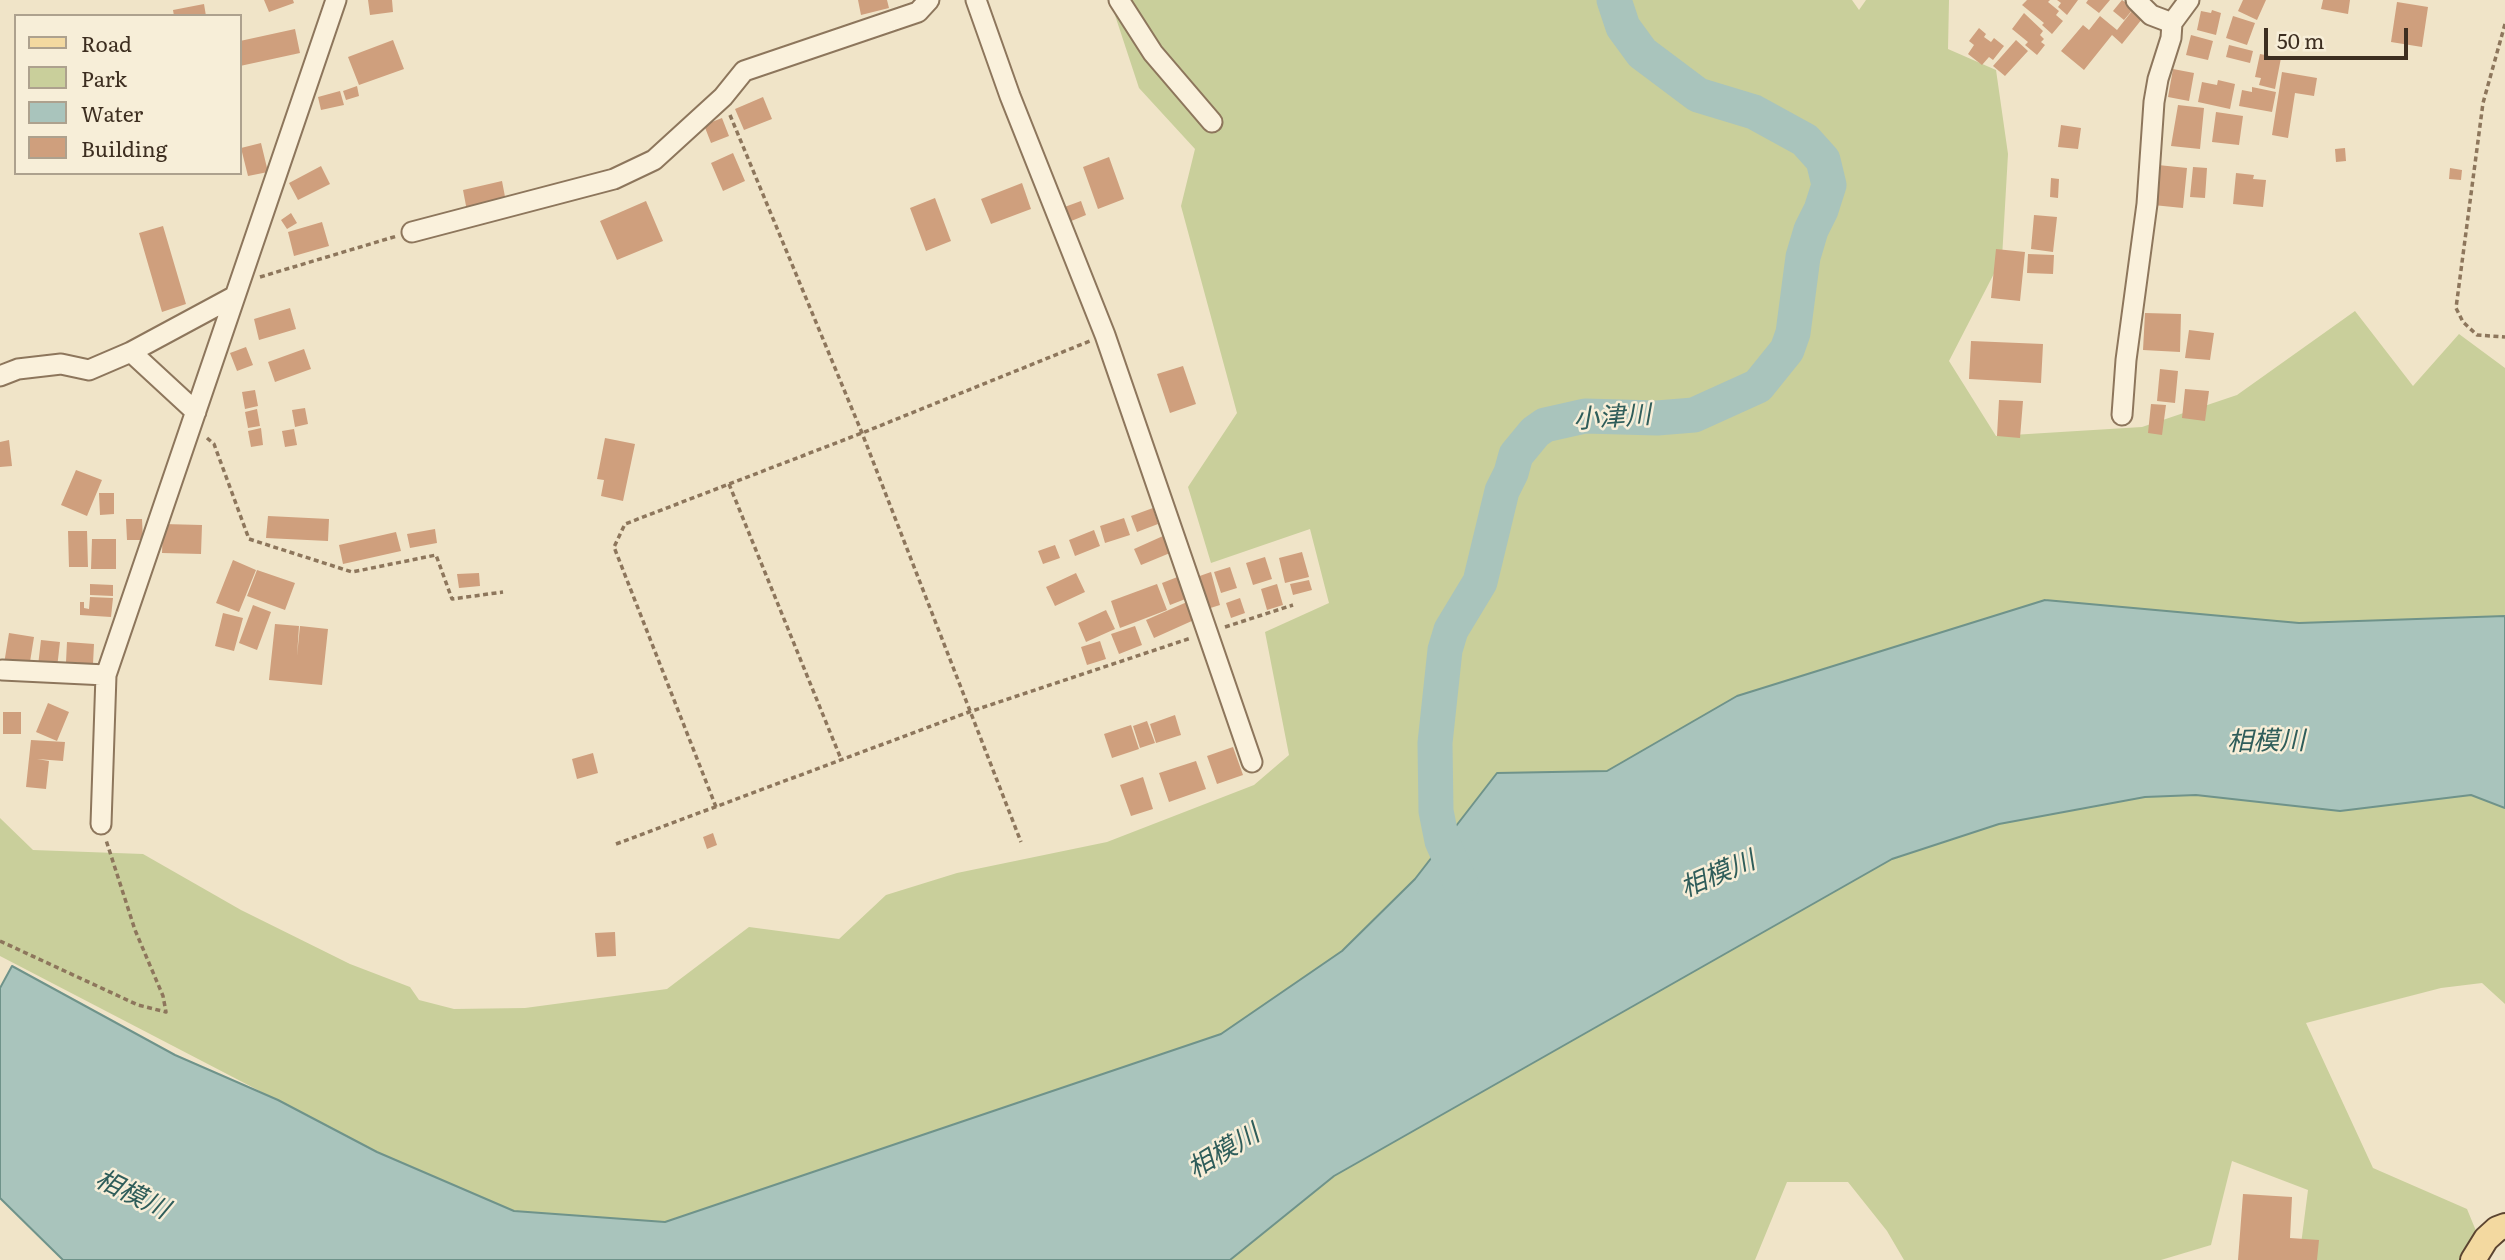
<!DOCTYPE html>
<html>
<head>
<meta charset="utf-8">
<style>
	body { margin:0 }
	#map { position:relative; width:2505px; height:1260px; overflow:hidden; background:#f0e4c8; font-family:Literata,serif }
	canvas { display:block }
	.legend { position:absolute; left:14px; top:14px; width:228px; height:161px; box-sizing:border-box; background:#f7eed8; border:2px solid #ada18e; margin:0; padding:9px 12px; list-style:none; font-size:21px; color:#3d2e20 }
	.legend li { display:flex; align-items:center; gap:14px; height:35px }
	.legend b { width:35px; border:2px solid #ada18e }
	.scale { position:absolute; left:2264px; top:28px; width:144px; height:32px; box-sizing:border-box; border:4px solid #3d2e20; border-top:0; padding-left:9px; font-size:21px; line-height:24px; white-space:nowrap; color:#3d2e20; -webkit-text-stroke:5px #f7eed8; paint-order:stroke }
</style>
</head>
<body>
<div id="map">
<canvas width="2505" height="1260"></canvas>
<ul class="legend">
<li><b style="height:9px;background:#f3d9a0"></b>Road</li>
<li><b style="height:19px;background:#c9cf9b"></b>Park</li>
<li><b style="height:19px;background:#a9c4bc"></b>Water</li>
<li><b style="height:19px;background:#cf9f7d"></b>Building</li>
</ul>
<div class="scale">50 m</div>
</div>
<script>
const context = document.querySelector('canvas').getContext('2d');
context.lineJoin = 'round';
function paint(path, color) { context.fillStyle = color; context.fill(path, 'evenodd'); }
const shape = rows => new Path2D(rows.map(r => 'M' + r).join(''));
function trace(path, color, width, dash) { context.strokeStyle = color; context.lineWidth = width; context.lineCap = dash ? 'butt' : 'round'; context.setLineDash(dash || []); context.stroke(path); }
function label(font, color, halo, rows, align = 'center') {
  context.font = font + ' Literata,"Noto Sans JP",serif'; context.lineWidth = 5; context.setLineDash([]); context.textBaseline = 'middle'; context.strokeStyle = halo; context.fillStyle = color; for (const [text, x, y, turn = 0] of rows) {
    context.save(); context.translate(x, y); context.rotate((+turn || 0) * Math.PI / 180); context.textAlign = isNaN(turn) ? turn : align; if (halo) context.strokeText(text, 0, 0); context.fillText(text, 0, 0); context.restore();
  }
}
const green = shape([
	[1110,0,1852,0,1859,10,1866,0,1949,0,1948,49,1996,70,2008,154,2002,258,1949,361,1996,436,2142,427,2237,395,2355,311,2413,386,2459,334,2505,368,2505,616,2299,623,1737,696,1607,771,1497,773,1415,879,1342,951,1221,1034,665,1222,514,1211,377,1152,0,956,0,818,33,850,143,854,241,910,350,964,410,987,419,1000,454,1009,525,1008,667,989,749,927,839,939,886,895,957,873,1107,842,1254,785,1289,755,1265,632,1329,603,1310,529,1211,563,1188,487,1237,413,1181,206,1195,149,1139,88],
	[2196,795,2340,811,2471,795,2505,808,2505,1004,2482,983,2441,988,2306,1023,2373,1168,2467,1209,2488,1260,2299,1260,2308,1190,2232,1161,2211,1245,2161,1260,1904,1260,1887,1231,1848,1182,1787,1182,1755,1260,1230,1260,1334,1176,1892,859,1999,824,2145,797]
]);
const water = shape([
	[2045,600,2299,623,2505,616,2505,808,2471,795,2340,811,2196,795,2145,797,1999,824,1892,859,1334,1176,1230,1260,63,1260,0,1198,0,988,12,966,175,1055,278,1100,377,1152,514,1211,665,1222,1221,1034,1342,951,1415,879,1497,773,1607,771,1737,696,2045,600]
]);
const river = shape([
	[1462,886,1442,841,1436,811,1435,743,1445,650,1451,630,1480,582,1502,491,1511,473,1516,455,1535,432,1545,425,1585,416,1657,418,1694,415,1758,386,1787,350,1793,333,1803,257,1811,230,1821,210,1829,185,1823,160,1805,140,1754,112,1698,95,1642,53,1623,27,1614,0]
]);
const building = shape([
	[264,0,293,0,294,3,269,12],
	[368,0,392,0,393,12,370,15],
	[858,0,887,0,889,8,861,15],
	[2027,0,2050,0,2048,2,2059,11,2056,15,2063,21,2052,34,2042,25,2044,23,2022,5],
	[2057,0,2078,0,2067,15,2058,7,2061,3],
	[2088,0,2110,0,2099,13,2086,3],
	[2122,0,2134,8,2124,20,2113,11],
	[2243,0,2266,0,2257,20,2238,11],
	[2323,0,2350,0,2348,14,2321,9],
	[2397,2,2428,7,2422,47,2391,42],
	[204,4,206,16,174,16,173,10],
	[2212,10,2221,13,2216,35,2197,30,2201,11,2211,13],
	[2132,11,2142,19,2122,44,2112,35,2084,70,2061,51,2083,25,2089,30,2100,16,2117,30],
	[2024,13,2043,31,2040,35,2044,39,2041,42,2045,45,2037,55,2025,45,2028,42,2012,29],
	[2233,16,2255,23,2247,45,2226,38],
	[1979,28,1986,34,1984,37,1991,42,1994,38,2004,46,1993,60,1989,57,1982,65,1968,54,1974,45,1969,41],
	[295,29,300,53,240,66,240,41],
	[2191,35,2213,41,2208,60,2186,55],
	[393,40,404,69,359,85,348,57],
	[2016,40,2028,51,2005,76,1993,66],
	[2229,45,2253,51,2250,63,2226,57],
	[2260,54,2281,58,2275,89,2259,85,2261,78,2255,77],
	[2173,69,2194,73,2189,101,2168,97],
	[2282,72,2317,78,2314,96,2295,93,2288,138,2272,135],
	[2218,80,2235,84,2230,109,2198,102,2202,82,2217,85],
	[357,86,359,96,346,100,343,91],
	[2252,87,2276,92,2272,112,2239,106,2242,90,2252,92],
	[340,91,344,105,321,110,318,97],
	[763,97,772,119,744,130,735,109],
	[2178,105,2204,108,2200,149,2171,146],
	[2216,112,2243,116,2239,145,2212,142],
	[722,118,729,136,711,143,704,125],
	[2061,125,2081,128,2078,149,2058,147],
	[261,143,268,172,248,176,241,148],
	[2345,148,2346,161,2336,162,2335,149],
	[733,153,745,181,723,191,711,163],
	[1109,157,1124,199,1098,209,1083,167],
	[2158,165,2187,168,2183,208,2153,205],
	[321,166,330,184,298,200,289,183],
	[2193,167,2207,168,2205,198,2190,197],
	[2450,168,2462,170,2461,180,2449,179],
	[2236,173,2254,175,2253,179,2266,180,2263,207,2233,204],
	[2051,178,2059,179,2058,198,2050,197],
	[502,181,506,202,467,211,463,190],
	[1022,183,1031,209,991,224,981,199],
	[935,198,951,241,926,251,910,208],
	[646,201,663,241,617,260,600,221],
	[1081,201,1086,215,1064,224,1059,209],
	[291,213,297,223,287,229,281,220],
	[2034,215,2057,217,2053,252,2031,249],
	[322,222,329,246,294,256,288,232],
	[163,226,186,304,162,312,139,233],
	[1996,249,2025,252,2020,301,1991,298],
	[2028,254,2054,255,2053,274,2027,273],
	[290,308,296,329,259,340,254,319],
	[2145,313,2181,314,2180,352,2143,350],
	[2189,330,2214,333,2210,360,2185,358],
	[1971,341,2043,344,2041,383,1969,379],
	[246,347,253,365,237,371,230,353],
	[304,349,311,369,275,382,268,362],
	[1183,366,1196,404,1170,413,1157,374],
	[2160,369,2178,371,2175,403,2157,401],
	[2185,389,2209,391,2205,421,2182,418],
	[255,390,258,406,245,409,242,392],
	[1999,400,2023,401,2020,438,1997,436],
	[2151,404,2166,405,2162,435,2148,433],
	[305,408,308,424,295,427,292,410],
	[257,409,260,426,248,428,245,412],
	[261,428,263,445,251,447,248,431],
	[294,429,297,445,285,447,282,431],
	[605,438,635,444,623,501,601,496,604,480,597,479],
	[9,440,12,466,0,467,0,442],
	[76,470,102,480,87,516,61,505],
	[99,493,114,493,114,514,100,515],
	[1153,508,1158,524,1137,532,1131,516],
	[268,516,329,519,328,541,266,538],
	[1124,518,1130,535,1105,543,1100,526],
	[126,519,142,519,143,540,127,540],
	[163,524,202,525,201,554,162,553],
	[435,529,437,543,410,548,407,534],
	[1094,530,1100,546,1075,556,1069,540],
	[68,531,87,531,88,567,69,567],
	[396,532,401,551,343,564,339,545],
	[1163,536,1170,553,1141,565,1134,549],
	[92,539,116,539,116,569,91,569],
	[1055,545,1060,558,1043,564,1038,551],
	[1302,552,1309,577,1285,583,1279,558],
	[1265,557,1272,579,1253,585,1246,563],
	[233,560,256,570,239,612,216,603],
	[1230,567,1237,588,1221,593,1214,572],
	[257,570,295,583,285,610,247,596],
	[1211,572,1220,605,1204,610,1194,578],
	[479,573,480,586,459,588,457,574],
	[1076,573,1085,592,1055,606,1046,587],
	[1180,576,1188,598,1170,605,1162,583],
	[1309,580,1312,590,1293,595,1290,584],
	[90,584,113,585,113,596,90,595],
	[1157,584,1167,610,1120,628,1111,601],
	[1277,584,1283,605,1267,610,1261,589],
	[90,597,113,598,111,617,80,615,80,602,84,602,84,608,89,609],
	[1240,598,1245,613,1231,618,1226,603],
	[1187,602,1194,620,1154,638,1146,620],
	[253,605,271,612,257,650,239,643],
	[1106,610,1115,629,1086,642,1078,623],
	[223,613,243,618,234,651,215,646],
	[275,624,299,626,297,656,300,626,328,629,322,685,269,680],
	[1135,626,1142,645,1119,654,1111,634],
	[9,633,34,637,29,668,4,664],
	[41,640,60,642,57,668,38,666],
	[1100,641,1106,659,1087,665,1081,647],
	[67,642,94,644,93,664,66,662],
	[48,703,69,712,57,741,36,732],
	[3,712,21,712,21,734,3,734],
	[1175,715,1181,735,1156,743,1150,724],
	[1147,721,1155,743,1140,748,1133,726],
	[1131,725,1139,749,1112,758,1104,734],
	[31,740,65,742,63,761,37,759,49,761,46,789,26,787],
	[1233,747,1243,775,1217,784,1207,756],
	[593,753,598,773,577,779,572,759],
	[1196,761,1206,789,1169,802,1159,773],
	[1143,777,1153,809,1131,816,1120,785],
	[713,833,717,845,707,849,703,837],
	[615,932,616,956,597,957,595,933],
	[2243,1194,2292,1197,2290,1238,2319,1240,2317,1260,2238,1260]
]);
const path = shape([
	[2505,24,2483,103,2456,308,2463,322,2477,335,2505,337],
	[730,115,862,433,1021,842],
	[260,277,397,236],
	[207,438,214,444,249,539,352,572,436,555,452,599,503,592],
	[729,484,841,759],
	[1225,627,1293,605],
	[716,807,614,547,625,524,862,433,1090,341],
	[616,844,969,712,1191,638],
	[0,941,138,1005,166,1012,163,996,135,930,106,840]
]);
const minor = shape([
	[976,0,1010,96,1105,335,1252,762],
	[1119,0,1153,53,1212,122],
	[2136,0,2151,15,2172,23,2189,0],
	[412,232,614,179,654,160,723,97,744,71,918,12,929,0],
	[131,352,196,412],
	[0,376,18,369,61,364,89,370,131,352,235,296],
	[2122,415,2126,360,2147,204,2154,102,2158,79,2171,38,2172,23],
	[2,670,106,675],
	[101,824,106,675,336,0]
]);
const major = shape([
	[2473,1260,2486,1239,2497,1229,2505,1226]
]);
const waterNames = [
	["小津川",1612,418,-4],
	["相模川",2266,742,-1],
	["相模川",1718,875,-23],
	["相模川",1224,1152,-31],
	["相模川",132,1195,26]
];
paint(green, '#c9cf9b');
paint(water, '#a9c4bc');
trace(water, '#6f938a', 2);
trace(river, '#a9c4bc', 35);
paint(building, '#cf9f7d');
trace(minor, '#8d765c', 23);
trace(major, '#5b4430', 28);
trace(path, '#8d765c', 3.5, [5, 3.5]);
trace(minor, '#faf1dc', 19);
trace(major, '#f3d9a0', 24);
label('italic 26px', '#2f5d5a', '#f7eed8', waterNames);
</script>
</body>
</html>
